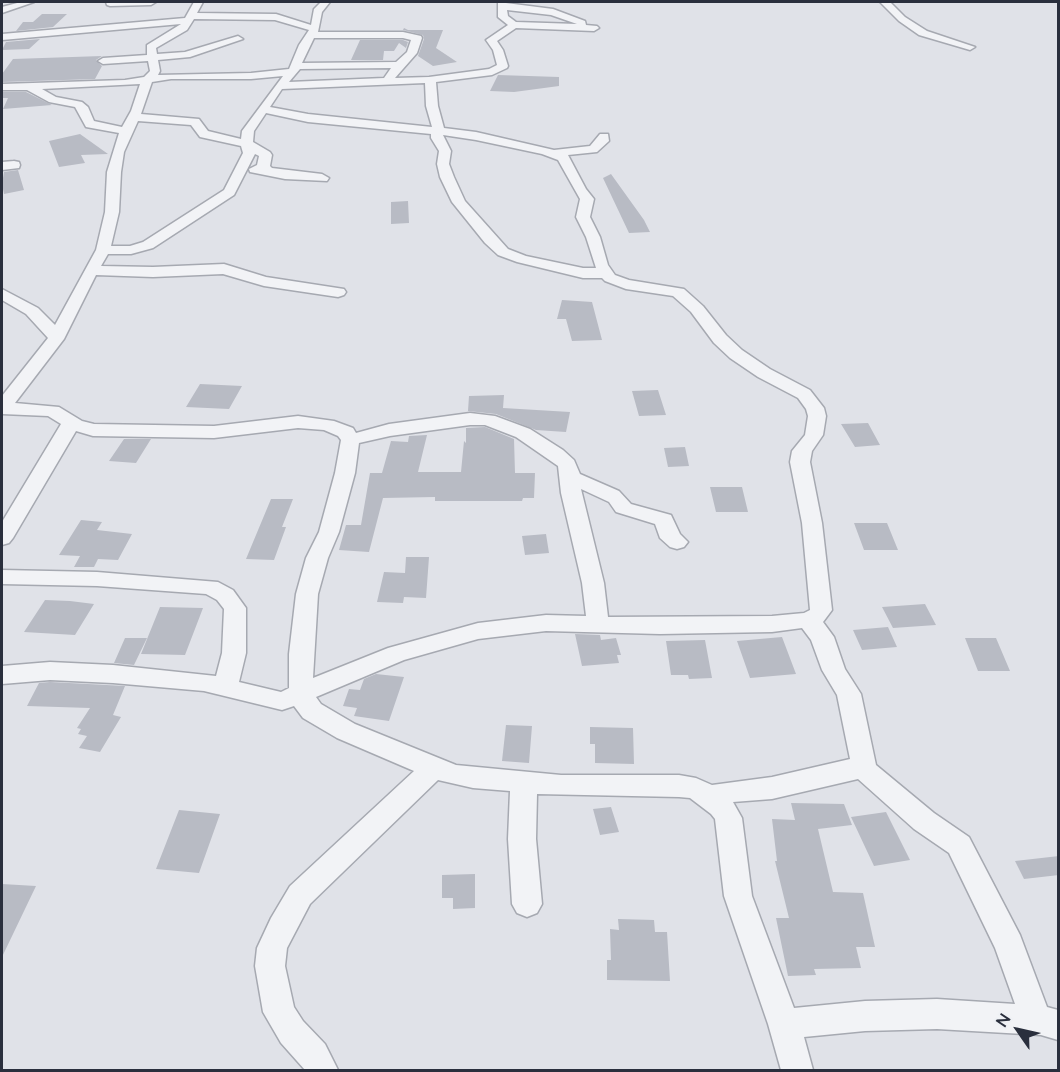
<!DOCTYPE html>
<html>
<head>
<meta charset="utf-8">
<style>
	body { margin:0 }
	#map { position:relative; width:1060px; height:1072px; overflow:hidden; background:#e0e2e8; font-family:Lato,sans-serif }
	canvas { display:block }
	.frame { position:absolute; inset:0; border:3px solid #2a2f3d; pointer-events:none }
	.north { position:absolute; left:988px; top:1000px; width:60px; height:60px; -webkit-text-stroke:4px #eff1f5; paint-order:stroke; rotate:304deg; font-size:16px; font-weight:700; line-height:24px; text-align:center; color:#2a2f3d }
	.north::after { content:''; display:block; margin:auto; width:21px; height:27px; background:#2a2f3d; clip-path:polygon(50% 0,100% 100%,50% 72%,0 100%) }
</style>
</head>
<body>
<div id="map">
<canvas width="1060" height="1072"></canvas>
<div class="frame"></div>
<div class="north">N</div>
</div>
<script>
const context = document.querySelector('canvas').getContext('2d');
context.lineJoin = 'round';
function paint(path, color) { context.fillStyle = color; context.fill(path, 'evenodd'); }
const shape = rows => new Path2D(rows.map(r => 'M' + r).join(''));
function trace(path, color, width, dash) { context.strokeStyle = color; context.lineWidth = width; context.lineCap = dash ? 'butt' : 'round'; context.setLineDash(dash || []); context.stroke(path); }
const building = shape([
	[42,14,67,14,53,27,16,31,23,22,33,22],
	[404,28,408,30,443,30,436,48,457,62,433,66,418,56,424,39,423,35,403,30],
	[40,39,29,49,2,50,6,42],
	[360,40,403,40,408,42,406,48,399,43,394,51,384,51,383,60,351,60],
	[102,56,96,60,102,66,95,79,2,82,2,74,13,59],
	[498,75,559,77,559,86,514,92,490,91],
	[2,92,26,92,52,105,3,109,8,98,2,98],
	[80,134,108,154,81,155,85,163,59,167,49,141],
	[18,170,24,190,4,194,2,184,4,172],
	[611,174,644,220,650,232,629,233,603,178],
	[408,201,409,223,391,224,391,202],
	[562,300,592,302,602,340,572,341,566,319,557,319],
	[200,384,242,386,229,409,186,407],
	[658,390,666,415,639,416,632,391],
	[504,395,503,408,570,412,566,432,536,430,496,414,468,411,469,396],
	[868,423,880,445,855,447,841,424],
	[485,427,514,439,515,473,535,473,534,498,523,498,522,501,435,501,435,497,383,498,369,552,339,550,346,525,361,525,370,473,382,473,391,441,408,442,409,436,427,435,418,472,461,472,464,441,466,443,466,428],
	[124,439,151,439,136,463,109,461],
	[685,447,689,466,668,467,664,448],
	[710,487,742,487,748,512,716,512],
	[271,499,293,499,282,527,286,527,274,560,246,559],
	[81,520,102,522,97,530,132,534,118,560,98,559,94,567,74,567,80,556,59,555],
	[854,523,887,523,898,550,864,550],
	[546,534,549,553,525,555,522,536],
	[406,557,429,557,426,598,404,597,403,603,377,602,384,572,405,573],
	[45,600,70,601,94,604,75,635,24,632],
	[925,604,936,625,893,628,882,607],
	[160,607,203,608,185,655,141,654],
	[888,627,897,647,862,650,853,630],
	[575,634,600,635,601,640,616,638,621,655,617,655,619,663,582,666],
	[782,637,796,674,750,678,737,641],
	[125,638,147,638,134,665,114,663],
	[965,638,996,638,1010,671,978,671],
	[705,640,712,678,689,679,688,675,671,675,666,641],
	[376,674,404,677,389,721,354,716,357,708,343,706,349,689,360,690,364,679],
	[50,682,125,686,113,715,121,717,100,752,79,748,87,736,78,734,81,729,77,728,90,708,27,706,39,683],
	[506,725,532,726,529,763,502,761],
	[590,727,633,728,634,764,595,763,595,744,590,744],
	[791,803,844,804,852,825,818,829,833,892,863,893,875,947,856,947,861,968,814,969,816,975,788,976,776,918,789,918,775,861,777,861,772,819,795,820],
	[611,807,619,832,600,835,593,809],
	[179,810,220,814,199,873,156,869],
	[886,812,910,860,874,866,851,817],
	[1059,856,1059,875,1024,879,1015,861],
	[475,874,475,908,453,909,453,898,442,898,442,875],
	[2,884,36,886,2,957],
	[618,919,654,920,655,932,667,932,670,981,607,980,607,960,611,960,610,929,619,930]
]);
const street = shape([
	[21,2,34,2,2,13,2,7,21,2],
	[106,2,156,2,151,5,110,6,107,5,106,2],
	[194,2,203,2,197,13,276,14,311,25,314,9,321,2,330,2,322,12,318,32,403,32,421,36,422,38,417,53,395,78,429,77,489,69,497,65,493,50,486,40,508,25,498,17,498,2,553,9,585,21,586,25,597,26,599,28,594,31,516,28,497,41,503,50,508,66,507,68,492,75,436,82,438,106,444,128,476,132,554,150,590,146,600,134,608,134,609,141,597,152,568,155,586,189,594,199,590,217,600,237,608,265,615,275,629,280,684,289,703,306,726,335,742,350,770,369,810,390,824,408,826,416,823,435,812,451,810,462,822,523,832,610,823,622,834,637,845,669,861,694,876,765,934,813,969,837,1020,935,1047,1007,1058,1010,1058,1040,1041,1035,937,1029,865,1031,804,1037,813,1070,781,1070,768,1024,724,896,715,819,711,814,690,798,679,797,537,794,536,839,542,904,537,913,527,917,517,913,512,904,508,839,510,791,473,788,438,780,310,904,287,948,285,966,294,1007,303,1021,325,1044,338,1070,305,1070,281,1043,263,1012,255,966,257,948,271,918,290,886,414,771,337,738,303,718,294,706,282,710,204,691,113,683,50,680,2,684,2,666,50,662,113,665,216,676,222,653,224,609,217,600,206,594,97,586,2,584,2,570,97,572,218,582,233,590,246,608,246,653,239,682,281,692,289,688,289,654,296,594,306,558,319,532,335,473,341,440,338,436,324,430,298,428,214,438,93,436,76,431,13,538,9,543,2,545,2,522,61,424,48,416,2,414,2,396,48,338,26,314,2,300,2,289,38,308,55,325,96,250,105,212,107,172,119,133,86,127,75,107,49,102,27,90,2,90,2,84,125,80,144,77,150,71,148,61,103,64,98,61,103,58,147,55,147,45,181,24,2,40,2,34,185,18,194,2],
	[507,10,551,15,577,24,516,22,508,16,507,10],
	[194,19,275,20,309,30,299,45,289,69,251,73,158,75,160,71,158,60,190,57,243,39,238,36,185,52,157,54,156,48,187,30,194,19],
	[314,38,403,38,411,40,407,52,396,62,302,63,314,38],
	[391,68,384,78,289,82,300,69,391,68],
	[283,76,242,131,241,139,208,131,199,119,141,114,152,82,171,79,251,79,283,76],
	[425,83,426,106,432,127,308,114,270,107,282,89,425,83],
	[140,84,131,111,122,127,94,121,88,107,82,102,56,97,42,89,140,84],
	[266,113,308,122,431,134,431,138,439,151,437,164,440,177,452,202,485,243,498,255,517,262,583,278,602,278,605,281,626,289,673,296,691,312,714,343,730,358,758,377,798,398,806,409,808,416,805,435,792,451,790,462,802,523,810,610,804,613,772,616,608,617,604,583,581,489,609,502,616,512,655,524,660,538,670,547,677,549,684,547,688,542,680,534,671,515,631,504,619,491,580,474,574,460,563,450,530,429,495,416,470,413,389,424,356,433,353,428,334,421,298,416,214,426,94,424,82,421,59,407,15,403,64,339,96,275,153,277,223,274,264,286,338,297,344,295,346,292,344,289,266,277,224,264,153,267,101,266,108,254,131,254,153,248,234,195,255,154,259,156,257,165,249,169,250,172,285,179,327,181,329,178,322,174,272,168,270,166,272,155,270,152,253,142,254,131,266,113],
	[138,121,191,125,200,137,241,146,243,153,224,190,143,242,130,246,111,246,119,212,121,172,124,152,138,121],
	[443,135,476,140,542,154,558,160,580,199,576,217,586,237,596,268,583,268,526,256,508,249,465,201,454,177,449,164,451,151,443,135],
	[470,425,485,425,516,437,558,466,561,493,582,583,586,616,546,615,478,623,388,648,313,678,318,594,328,558,339,532,355,473,359,443,390,436,470,425],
	[802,628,811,640,822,670,837,695,850,759,772,777,712,785,696,778,679,775,561,775,456,765,355,724,321,704,316,697,404,660,478,639,546,631,660,634,772,632,802,628],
	[858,779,914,829,949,853,995,948,1015,1004,937,999,865,1001,794,1008,752,896,742,818,733,802,772,799,858,779],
	[880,2,890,2,905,17,927,31,975,47,970,50,919,35,899,21,880,2],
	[14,161,19,162,20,165,19,168,2,170,2,162,14,161]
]);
paint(building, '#b8bbc4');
trace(street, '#a6a9b1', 3);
paint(street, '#f2f3f6');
</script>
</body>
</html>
